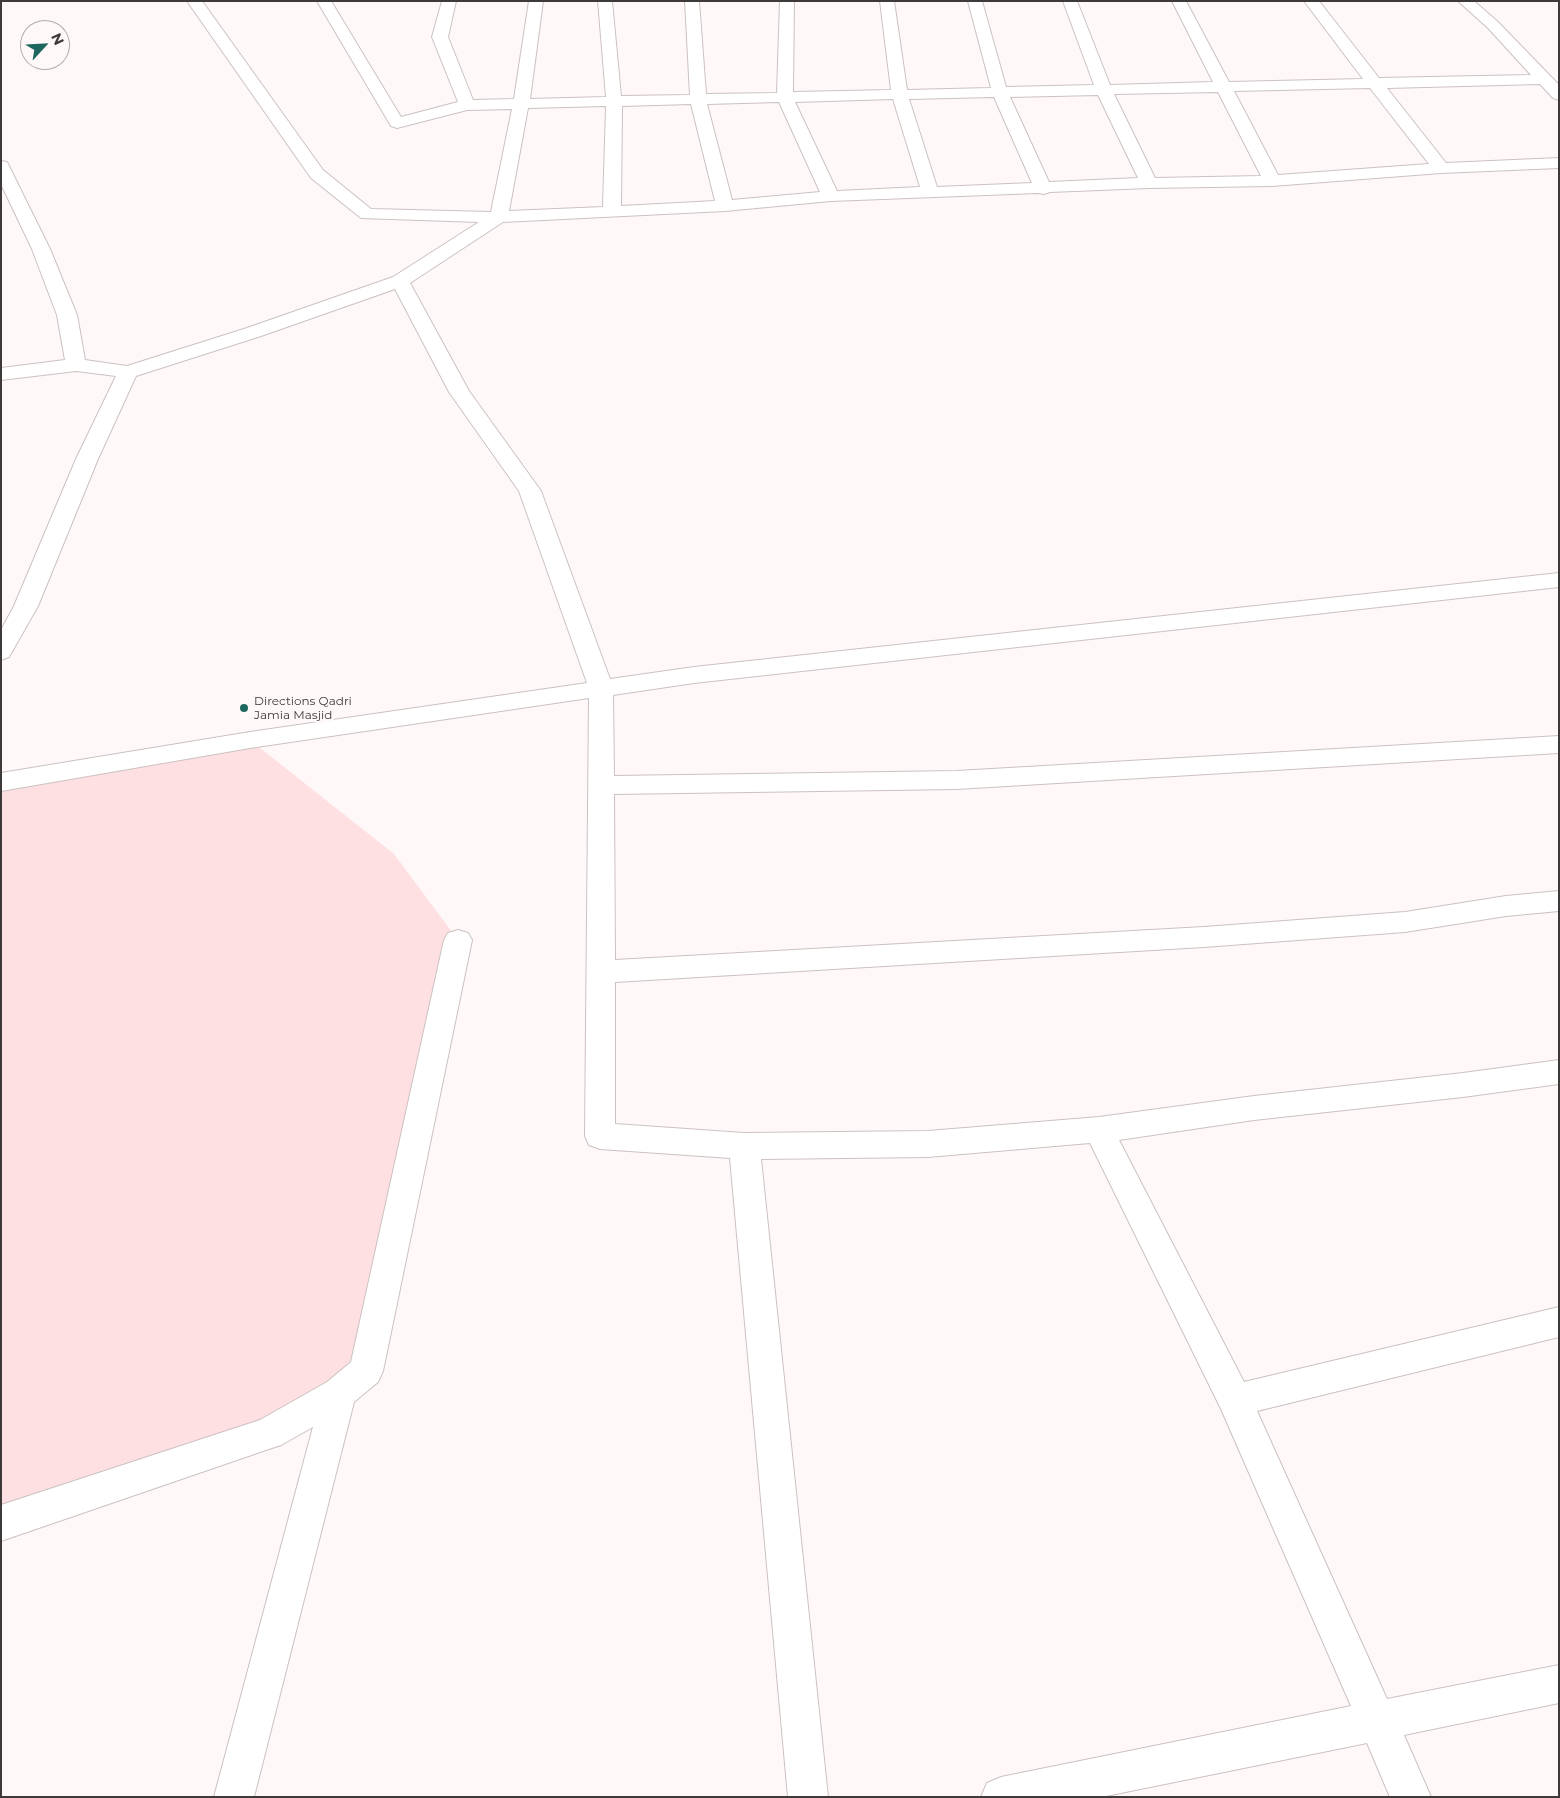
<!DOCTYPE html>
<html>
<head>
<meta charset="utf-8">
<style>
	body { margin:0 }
	#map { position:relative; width:1560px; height:1798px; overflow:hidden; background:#fff8f9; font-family:Montserrat,sans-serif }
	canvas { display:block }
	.frame { position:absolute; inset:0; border:2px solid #3e3a3a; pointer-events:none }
	.north { position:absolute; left:20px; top:20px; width:50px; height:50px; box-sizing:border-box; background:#fff8f9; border:1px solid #b2acad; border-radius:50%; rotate:65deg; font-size:14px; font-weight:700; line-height:20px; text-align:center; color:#3e3a3a }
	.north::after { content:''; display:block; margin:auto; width:18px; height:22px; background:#1d675f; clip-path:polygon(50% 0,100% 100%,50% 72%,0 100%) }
</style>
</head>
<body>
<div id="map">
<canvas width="1560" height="1798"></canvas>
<div class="frame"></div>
<div class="north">N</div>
</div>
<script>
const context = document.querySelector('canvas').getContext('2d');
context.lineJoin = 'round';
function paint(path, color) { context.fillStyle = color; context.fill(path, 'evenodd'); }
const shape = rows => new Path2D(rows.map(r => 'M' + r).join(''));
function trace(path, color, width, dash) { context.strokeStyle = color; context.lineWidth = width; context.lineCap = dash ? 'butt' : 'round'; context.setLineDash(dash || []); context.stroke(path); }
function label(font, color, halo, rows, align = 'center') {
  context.font = font + ' Montserrat,sans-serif'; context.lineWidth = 5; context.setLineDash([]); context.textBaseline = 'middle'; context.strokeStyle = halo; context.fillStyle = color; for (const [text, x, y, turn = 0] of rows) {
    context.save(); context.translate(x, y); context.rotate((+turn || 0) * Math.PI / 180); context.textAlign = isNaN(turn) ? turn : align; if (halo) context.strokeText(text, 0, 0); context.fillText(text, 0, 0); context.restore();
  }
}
const green = shape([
	[250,740,394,854,458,940,366,1371,339,1393,1,1510,1,782]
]);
const minor = shape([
	[187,1,202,1,323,170,371,209,491,212,512,109,467,110,397,128,391,126,317,1,331,1,401,117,458,102,432,37,442,1,456,1,448,37,473,100,514,99,529,1,543,1,530,99,606,97,598,1,612,1,621,96,690,95,685,1,699,1,706,94,777,93,780,1,794,1,793,92,891,90,880,1,894,1,907,90,991,88,968,1,982,1,1006,87,1094,85,1063,1,1077,1,1110,85,1213,82,1172,1,1186,1,1229,82,1363,79,1304,1,1319,1,1379,78,1531,75,1488,28,1458,1,1474,1,1498,22,1559,85,1559,100,1553,98,1540,84,1387,88,1446,163,1559,158,1559,168,1441,173,1272,186,1149,188,1050,192,1044,194,1038,193,831,201,725,211,503,222,410,283,469,391,541,491,610,679,694,667,1559,573,1559,587,694,683,613,695,614,776,957,771,1559,736,1559,753,957,789,614,794,615,960,1204,927,1405,912,1506,896,1559,891,1559,911,1506,916,1405,932,1204,947,615,982,615,1124,744,1133,928,1131,1099,1117,1254,1096,1463,1073,1559,1060,1559,1084,1463,1097,1254,1120,1119,1140,1244,1382,1559,1307,1559,1337,1257,1411,1387,1699,1559,1665,1559,1703,1404,1735,1431,1797,1390,1797,1367,1743,1101,1797,981,1797,987,1783,1001,1777,1351,1706,1221,1409,1090,1143,928,1157,761,1159,828,1797,788,1797,730,1158,600,1149,589,1145,585,1136,589,698,250,748,1,791,1,773,250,732,587,683,519,491,449,392,395,289,261,336,136,376,98,459,38,606,9,657,1,660,1,630,14,606,76,459,116,376,76,371,1,380,1,368,65,360,57,315,32,249,1,184,1,161,7,162,9,166,50,249,77,315,85,360,127,366,247,328,393,277,479,222,361,218,311,178,187,1],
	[1370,88,1429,164,1278,175,1234,91,1370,88],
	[1218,92,1261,176,1155,178,1114,94,1218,92],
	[1098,95,1138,178,1049,182,1010,97,1098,95],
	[994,97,1032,183,937,187,909,99,994,97],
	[893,99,920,187,837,191,795,102,893,99],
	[779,102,820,192,732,200,707,104,779,102],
	[691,104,715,201,621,206,622,106,691,104],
	[606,106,603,207,509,211,528,108,606,106],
	[458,930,468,933,472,940,383,1371,378,1382,354,1402,254,1797,214,1797,313,1427,281,1445,269,1449,1,1541,1,1505,260,1420,327,1382,351,1362,444,940,448,933,458,930]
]);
const markers = [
	[244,708,5,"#1d675f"]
];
const poiNames = [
	["Directions Qadri",254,701],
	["Jamia Masjid",254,715]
];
paint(green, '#fee0e2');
trace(minor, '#ccc1c1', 2);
paint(minor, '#fff');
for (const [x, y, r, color] of markers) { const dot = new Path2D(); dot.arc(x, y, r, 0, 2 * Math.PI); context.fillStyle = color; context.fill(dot); trace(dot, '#fff8f9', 2); }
label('12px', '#3e3a3a', '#fff8f9', poiNames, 'left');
</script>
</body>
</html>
